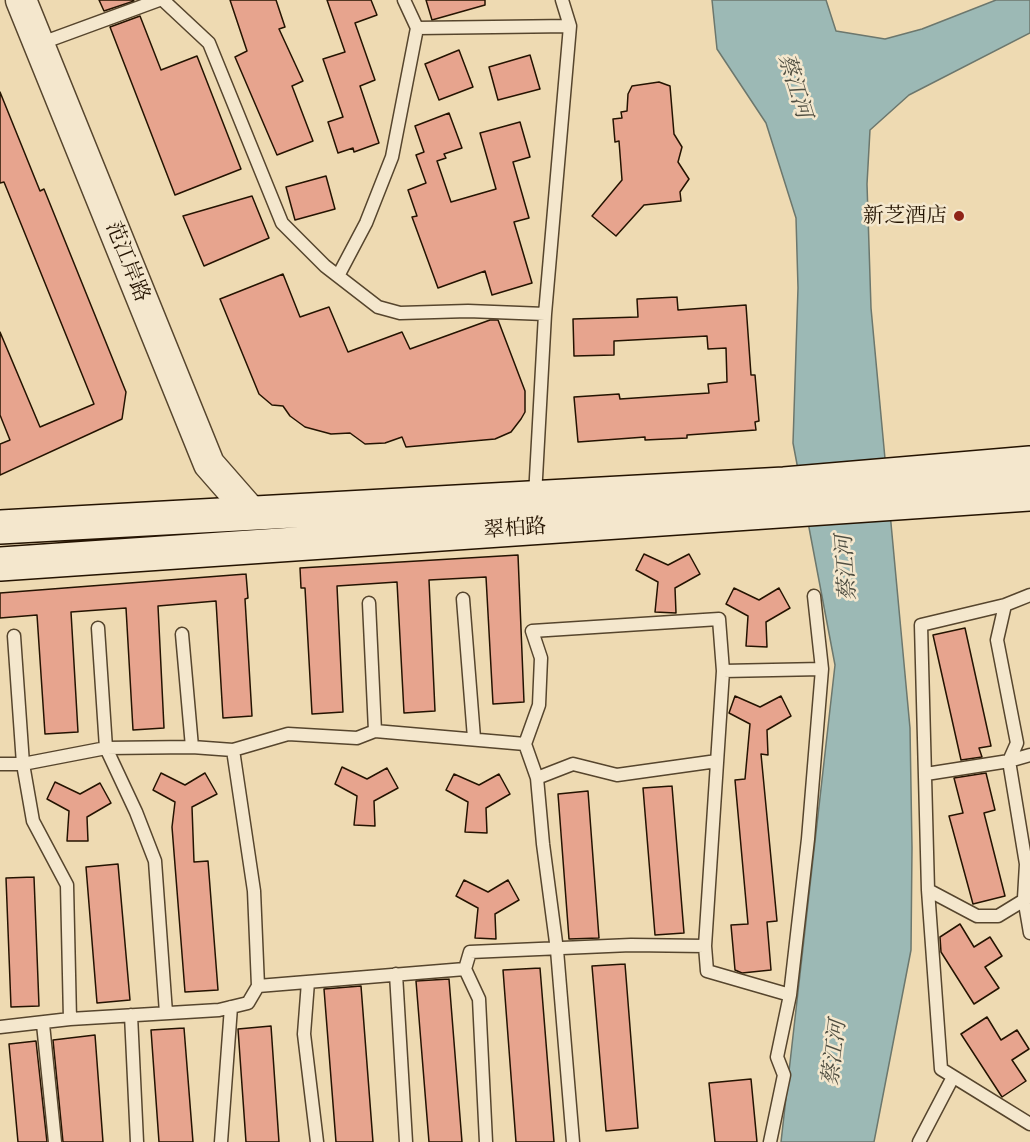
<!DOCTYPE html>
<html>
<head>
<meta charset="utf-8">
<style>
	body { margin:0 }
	canvas { display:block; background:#eedab2 }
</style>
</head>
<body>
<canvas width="1030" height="1142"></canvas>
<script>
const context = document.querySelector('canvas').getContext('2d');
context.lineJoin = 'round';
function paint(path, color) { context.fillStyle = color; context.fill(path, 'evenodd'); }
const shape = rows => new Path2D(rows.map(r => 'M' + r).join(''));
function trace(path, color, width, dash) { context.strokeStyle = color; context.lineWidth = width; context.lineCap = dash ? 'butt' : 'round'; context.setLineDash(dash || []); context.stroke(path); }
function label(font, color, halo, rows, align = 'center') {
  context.font = font + ' "Old Standard TT","Noto Serif SC",serif'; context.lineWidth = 5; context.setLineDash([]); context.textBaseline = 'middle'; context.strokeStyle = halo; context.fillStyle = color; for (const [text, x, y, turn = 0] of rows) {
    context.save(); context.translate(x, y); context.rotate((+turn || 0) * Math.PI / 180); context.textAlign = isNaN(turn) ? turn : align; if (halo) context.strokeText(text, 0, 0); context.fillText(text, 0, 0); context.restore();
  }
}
const water = shape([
	[712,0,826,0,836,31,885,39,922,29,996,0,1030,0,1030,33,909,95,870,130,867,184,871,308,910,728,912,848,911,950,874,1142,781,1142,835,665,793,443,798,288,796,218,766,123,717,49,712,0]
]);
const building = shape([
	[99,0,133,0,134,1,104,11,99,0],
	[230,0,276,0,285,27,279,29,303,81,292,86,313,141,277,155,235,57,247,51,230,0],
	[327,0,371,0,377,15,355,23,375,80,360,86,379,143,354,152,353,148,338,153,328,122,343,117,323,59,345,52,327,0],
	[426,0,485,0,485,5,432,20,426,0],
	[140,16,161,70,197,56,241,169,175,195,110,27,140,16],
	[459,50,473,87,439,100,425,64,459,50],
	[530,55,540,89,498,100,489,67,530,55],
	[659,82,670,86,674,134,682,147,678,162,689,179,680,192,681,201,644,205,616,236,592,216,622,180,619,141,615,142,613,119,622,118,621,112,627,111,628,94,632,86,659,82],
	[0,92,40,191,44,189,126,392,122,419,0,475,0,444,10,440,0,415,0,332,40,427,94,404,4,182,0,183,0,92],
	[449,113,462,148,444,154,446,158,437,161,451,202,496,189,480,133,520,122,530,157,513,162,529,218,514,222,532,283,492,295,485,271,438,288,412,217,417,216,408,190,426,183,416,155,424,152,415,126,449,113],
	[326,176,335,209,295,220,286,187,326,176],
	[252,196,269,238,204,266,183,216,252,196],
	[283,274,300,317,329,307,348,352,402,332,410,349,490,320,498,320,525,391,525,412,521,419,511,432,495,439,406,447,402,437,385,443,365,444,350,433,331,434,305,427,290,416,283,406,272,405,259,394,220,299,283,274],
	[677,297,678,310,746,305,751,375,755,375,759,421,755,422,756,430,687,435,687,438,645,440,645,437,578,442,574,397,619,394,620,399,709,393,708,384,727,382,726,348,708,349,707,336,614,341,614,355,574,356,573,319,638,317,637,299,677,297],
	[644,554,668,565,689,554,700,574,675,588,676,613,655,612,658,582,636,570,644,554],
	[518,555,524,702,493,704,486,577,429,580,435,711,404,713,397,582,337,586,343,712,312,714,305,588,301,588,300,568,518,555],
	[246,574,248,598,245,599,252,716,223,718,216,601,158,606,164,728,133,730,126,608,71,612,78,732,45,734,37,615,0,618,0,593,246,574],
	[734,588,759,600,779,588,790,608,766,622,767,647,746,646,748,616,726,604,734,588],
	[965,628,991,746,979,748,982,757,961,760,933,635,965,628],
	[735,696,760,707,781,696,791,716,767,730,768,755,761,754,777,921,767,922,771,970,742,973,735,970,731,925,748,924,735,780,745,779,750,724,729,713,735,696],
	[342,767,367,779,387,768,398,788,374,801,375,826,354,825,357,796,335,784,342,767],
	[161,773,185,785,205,773,217,794,192,807,194,862,208,861,218,990,185,992,172,827,175,802,153,790,161,773],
	[986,773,995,810,984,813,1005,896,973,904,949,816,963,813,954,778,986,773],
	[454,774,479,785,499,774,510,794,486,808,487,833,465,832,468,802,446,790,454,774],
	[55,782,80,794,100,783,111,803,87,817,88,841,67,841,69,811,47,799,55,782],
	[672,786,684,933,655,935,643,788,672,786],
	[588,791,599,938,569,939,558,794,588,791],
	[118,864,130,1000,97,1003,86,867,118,864],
	[34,877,39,1006,11,1007,6,878,34,877],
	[464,880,488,892,508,880,519,900,495,914,496,939,475,938,478,908,456,896,464,880],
	[960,924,974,947,990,937,1002,956,985,967,999,988,974,1004,941,952,940,937,960,924],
	[625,964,638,1128,606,1131,592,966,625,964],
	[540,968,554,1142,516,1142,503,970,540,968],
	[449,979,462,1142,429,1142,416,981,449,979],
	[361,986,373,1142,336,1142,324,989,361,986],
	[987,1017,1001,1040,1017,1030,1029,1049,1012,1060,1026,1081,1002,1097,961,1034,987,1017],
	[271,1026,279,1142,246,1142,238,1029,271,1026],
	[184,1028,193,1142,159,1142,151,1030,184,1028],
	[95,1035,103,1142,63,1142,53,1040,95,1035],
	[36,1041,47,1142,18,1142,9,1044,36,1041],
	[751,1079,757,1142,715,1142,709,1083,751,1079]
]);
const service = shape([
	[163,0,209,43,282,223,325,266,378,307,400,313,468,311,545,314],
	[417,28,570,26],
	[39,44,159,0],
	[338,276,366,223,392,157,417,28,404,0],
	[535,496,545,314,570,26,562,0],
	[1030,595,1005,605,921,625,928,890,941,1069,1030,1124],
	[463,599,474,738],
	[369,603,375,731],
	[1005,605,997,640,1017,743,1009,761,1026,864,1024,898,1030,933],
	[98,628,106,748,136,812,155,861,166,1013],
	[182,634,192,747],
	[14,636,23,764,33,821,67,885,70,1019],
	[525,744,539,705,541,658,532,631,719,619,723,671],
	[233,750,254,891,258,986],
	[0,764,23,764,106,748,192,747,233,750,288,734,357,738,375,731,525,744,537,778,543,844,557,950,573,1142],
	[926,774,1009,761,1030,755],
	[537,778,573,764,617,775,717,761],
	[928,890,977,916,998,916,1029,897],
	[705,946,723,671,822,669],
	[465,969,479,999,486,1142],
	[396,974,406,1142],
	[308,982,304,1034,317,1142],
	[131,1015,137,1142],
	[43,1024,55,1142],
	[0,1027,70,1019,219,1010,248,1003,258,986,465,969,470,952,631,945,705,946,707,971,790,995],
	[221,1142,231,1007],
	[770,1142,784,1075,777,1057,790,995,808,839,822,669,814,596],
	[919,1142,953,1077]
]);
const tertiary = shape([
	[21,0,209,464,251,512]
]);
const secondary = shape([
	[0,527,784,484,1030,463],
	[0,564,1030,494]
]);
const markers = [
	[959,216,6,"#8f2418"]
];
const poiNames = [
	["新芝酒店",947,216]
];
const streetNames = [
	["范江岸路",127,262,68],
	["翠柏路",515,529,-4]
];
const waterNames = [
	["蔡江河",794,86,73],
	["蔡江河",847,568,-94],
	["蔡江河",835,1053,-83]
];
paint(water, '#9cb9b5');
trace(water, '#6c776d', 1.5);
paint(building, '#e7a48e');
trace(building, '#241301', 1.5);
trace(service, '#56452d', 15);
trace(tertiary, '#56452d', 33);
trace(secondary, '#241301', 36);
trace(service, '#f4e7cd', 12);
trace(tertiary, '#f4e7cd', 30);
trace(secondary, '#f4e7cd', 33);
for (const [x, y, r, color] of markers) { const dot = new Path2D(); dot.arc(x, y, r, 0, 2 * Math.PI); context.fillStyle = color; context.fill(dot); trace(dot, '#f4e7cd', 2); }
label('21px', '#241301', '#f4e7cd', poiNames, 'right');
label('21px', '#241301', '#f4e7cd', streetNames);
label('italic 22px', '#4e4d40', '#f4e7cd', waterNames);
</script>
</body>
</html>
